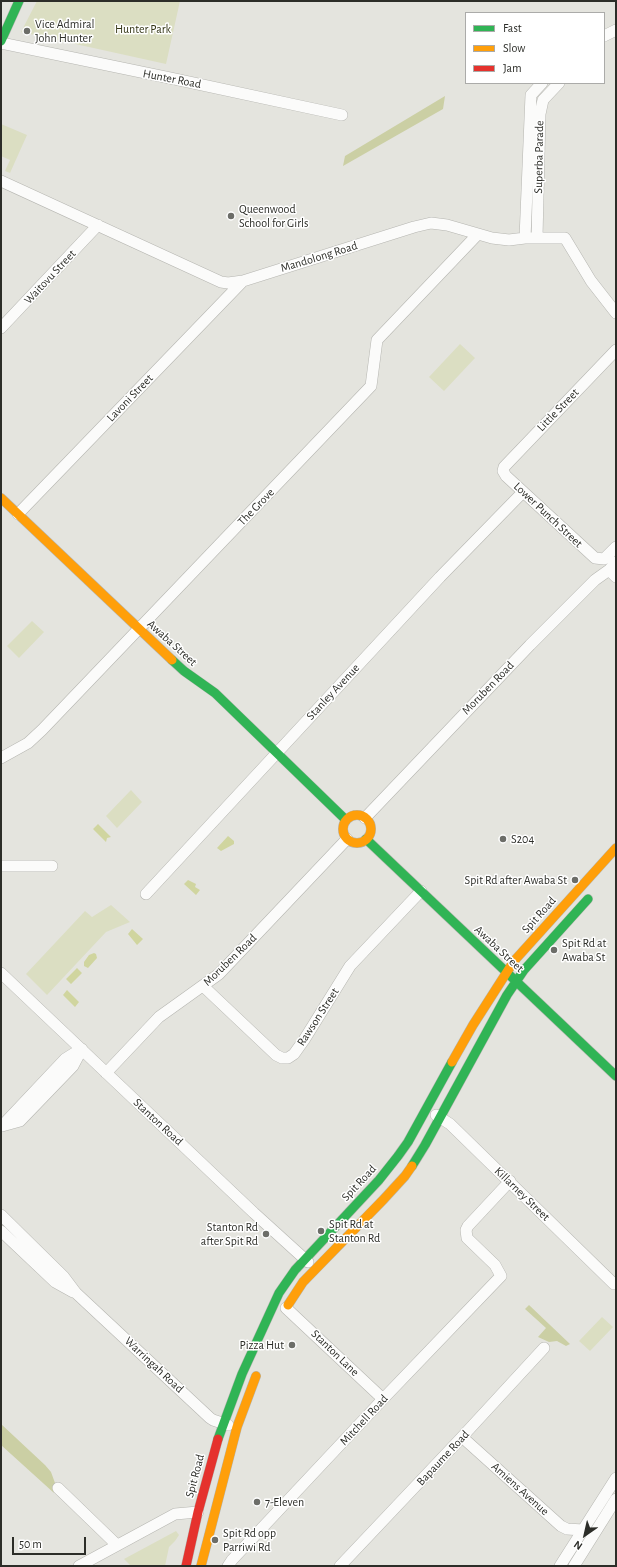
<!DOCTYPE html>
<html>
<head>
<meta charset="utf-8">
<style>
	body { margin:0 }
	#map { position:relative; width:617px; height:1567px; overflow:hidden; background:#e4e4de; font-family:"Alegreya Sans",sans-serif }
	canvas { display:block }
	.frame { position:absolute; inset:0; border:2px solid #2c2d28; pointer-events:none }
	.legend { position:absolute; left:465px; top:12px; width:140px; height:72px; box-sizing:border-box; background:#fff; border:1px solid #ababa9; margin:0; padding:5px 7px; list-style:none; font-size:12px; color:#2c2d28 }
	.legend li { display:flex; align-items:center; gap:8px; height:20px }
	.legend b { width:20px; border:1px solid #ababa9 }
	.north { position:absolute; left:565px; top:1515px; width:40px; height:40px; -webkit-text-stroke:3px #fff; paint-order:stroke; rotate:214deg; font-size:11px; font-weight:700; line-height:16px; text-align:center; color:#2c2d28 }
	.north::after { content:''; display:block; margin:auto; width:14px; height:18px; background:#2c2d28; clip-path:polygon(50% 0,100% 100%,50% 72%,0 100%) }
	.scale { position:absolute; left:12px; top:1537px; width:74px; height:18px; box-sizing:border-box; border:2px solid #2c2d28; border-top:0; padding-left:5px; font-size:12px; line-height:14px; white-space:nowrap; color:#2c2d28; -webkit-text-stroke:3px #fff; paint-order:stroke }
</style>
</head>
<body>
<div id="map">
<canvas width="617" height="1567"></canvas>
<div class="frame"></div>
<ul class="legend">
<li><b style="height:5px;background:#30b455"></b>Fast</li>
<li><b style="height:5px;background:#ff9f0a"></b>Slow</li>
<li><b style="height:5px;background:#e5322d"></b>Jam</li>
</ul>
<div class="north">N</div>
<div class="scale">50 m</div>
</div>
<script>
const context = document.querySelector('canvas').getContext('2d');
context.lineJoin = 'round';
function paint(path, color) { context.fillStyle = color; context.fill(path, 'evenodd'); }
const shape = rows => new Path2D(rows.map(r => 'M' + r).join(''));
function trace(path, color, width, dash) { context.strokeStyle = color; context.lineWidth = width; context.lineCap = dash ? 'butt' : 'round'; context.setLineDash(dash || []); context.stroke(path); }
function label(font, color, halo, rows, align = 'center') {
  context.font = font + ' "Alegreya Sans",sans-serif'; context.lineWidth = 3; context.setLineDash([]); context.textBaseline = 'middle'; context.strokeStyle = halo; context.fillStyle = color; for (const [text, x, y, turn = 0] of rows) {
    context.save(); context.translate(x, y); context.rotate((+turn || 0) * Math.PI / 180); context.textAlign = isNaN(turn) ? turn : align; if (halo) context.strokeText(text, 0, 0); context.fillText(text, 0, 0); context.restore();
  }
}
const green = shape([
	[37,1,180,1,166,64,21,32],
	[1,124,27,135,10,173,5,171,10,160,1,156],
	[460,344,475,358,444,391,429,377],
	[32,621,44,632,19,658,7,646],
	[131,790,142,802,117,828,106,816],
	[111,905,130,922,106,932,47,995,26,974,85,911,92,917],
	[602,1317,613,1327,590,1351,579,1341],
	[176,1531,179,1535,175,1541,169,1547,165,1566,131,1566,124,1559]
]);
const forest = shape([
	[445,96,443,109,343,166,345,156],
	[529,1305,570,1344,566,1346,557,1341,549,1342,538,1337,546,1328,525,1309],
	[1,1424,45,1465,51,1472,55,1483,52,1487,54,1493,1,1445]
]);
const water = shape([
	[98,824,111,837,107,838,106,842,93,829],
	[228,836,234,841,234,844,221,851,217,848],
	[188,880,196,884,195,887,200,890,196,895,184,884],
	[132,929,143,939,137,945,128,934],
	[94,953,96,954,97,958,88,968,84,966,84,962,89,955],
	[77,968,82,973,71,984,66,979],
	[67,990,79,1002,75,1007,63,995]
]);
const street = shape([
	[604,36,616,30],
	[1,43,170,78,342,115],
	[1,181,221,282,228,283,243,281,414,227,431,223,447,225,492,238,509,240,525,238,565,238,591,281,616,313],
	[537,237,540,114,543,100,559,83],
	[525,238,531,95,542,83],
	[1,328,98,225],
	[616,350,504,467,503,471,506,476,595,558,604,559,616,547],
	[18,514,243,281],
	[609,570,616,577],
	[1,758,28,743,42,730,371,386,377,340,478,234],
	[365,818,530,645,595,580,609,570,616,562],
	[1,866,52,866],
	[146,894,440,577,523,492],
	[1,973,254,1213,308,1262],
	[203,986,276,1055,282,1058,288,1058,294,1054,304,1040,350,966,421,891],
	[106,1073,159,1017,219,974,347,839],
	[436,1115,450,1124,614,1284],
	[2,1126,20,1121,73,1066,82,1049],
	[2,1126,65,1059,81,1049],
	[1,1215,64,1277,76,1293,210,1418,213,1420,228,1425],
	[1,1231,55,1282,73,1292],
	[286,1308,383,1399],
	[462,1437,561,1526,567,1529,583,1530],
	[58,1488,117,1545],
	[79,1566,175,1514,198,1512],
	[228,1566,232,1560,383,1399,501,1276,495,1265,467,1238,466,1230,468,1226,510,1181],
	[340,1566,462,1437,544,1348],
	[560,1566,616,1478],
	[574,1566,616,1499]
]);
const fast = shape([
	[1,41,19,1],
	[172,660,184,671,215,693,346,820],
	[366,839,616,1076],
	[412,1166,425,1145,507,995,524,970,588,899],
	[218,1439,242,1374,279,1293,295,1270,379,1180,398,1156,408,1142,452,1062]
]);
const slow = shape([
	[1,498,172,660],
	'343 829a14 14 0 1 1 28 0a14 14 0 1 1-28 0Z',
	[452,1062,473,1025,514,961,616,848],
	[288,1305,303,1282,383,1200,405,1176,412,1166],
	[201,1566,237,1427,256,1376]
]);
const jam = shape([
	[186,1566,198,1512,218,1439]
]);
const markers = [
	[27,31,4,"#6c6d68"],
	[231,216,4,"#6c6d68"],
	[503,839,4,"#6c6d68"],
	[575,880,4,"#6c6d68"],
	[554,950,4,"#6c6d68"],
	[321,1231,4,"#6c6d68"],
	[266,1234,4,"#6c6d68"],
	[292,1345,4,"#6c6d68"],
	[257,1502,4,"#6c6d68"],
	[215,1540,4,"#6c6d68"]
];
const poiNames = [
	["Vice Admiral",35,24],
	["John Hunter",35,38],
	["Queenwood",239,209],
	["School for Girls",239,223],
	["S204",511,839],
	["Spit Rd after Awaba St",567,880,"right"],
	["Spit Rd at",562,943],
	["Awaba St",562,957],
	["Spit Rd at",329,1224],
	["Stanton Rd",329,1238],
	["Stanton Rd",258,1227,"right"],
	["after Spit Rd",258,1241,"right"],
	["Pizza Hut",284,1345,"right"],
	["7-Eleven",265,1502],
	["Spit Rd opp",223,1533],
	["Parriwi Rd",223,1547]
];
const parkNames = [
	["Hunter Park",143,29]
];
const streetNames = [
	["Hunter Road",172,79,11],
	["Superba Parade",539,157,-89],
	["Mandolong Road",319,257,-17],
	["Waitovu Street",50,277,-47],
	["Lavoni Street",130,398,-46],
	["Little Street",558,410,-46],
	["The Grove",256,507,-46],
	["Lower Punch Street",548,515,43],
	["Awaba Street",172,643,42],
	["Moruben Road",488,688,-46],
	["Stanley Avenue",333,692,-47],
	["Spit Road",539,915,-48],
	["Awaba Street",499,949,43],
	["Moruben Road",230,960,-44],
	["Rawson Street",318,1017,-57],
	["Stanton Road",158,1122,43],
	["Spit Road",359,1183,-47],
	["Killarney Street",522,1194,44],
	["Stanton Lane",335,1353,44],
	["Warringah Road",154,1365,43],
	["Mitchell Road",364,1420,-47],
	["Bapaume Road",443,1458,-47],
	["Spit Road",195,1476,-75],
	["Amiens Avenue",520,1489,42]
];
paint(green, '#dbdec2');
paint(forest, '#cbcfa4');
paint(water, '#d0d59f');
trace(street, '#b5b5b0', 12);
trace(fast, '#b5b5b0', 10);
trace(slow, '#b5b5b0', 10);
trace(jam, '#b5b5b0', 10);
trace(street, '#fbfbfa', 11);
trace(fast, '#30b455', 9);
trace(slow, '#ff9f0a', 9);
trace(jam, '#e5322d', 9);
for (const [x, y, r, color] of markers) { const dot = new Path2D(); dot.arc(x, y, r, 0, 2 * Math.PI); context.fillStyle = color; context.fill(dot); trace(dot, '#fff', 1.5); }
label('12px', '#2c2d28', '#fff', poiNames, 'left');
label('12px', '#343616', '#fff', parkNames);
label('12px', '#2c2d28', '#fff', streetNames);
</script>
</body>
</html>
